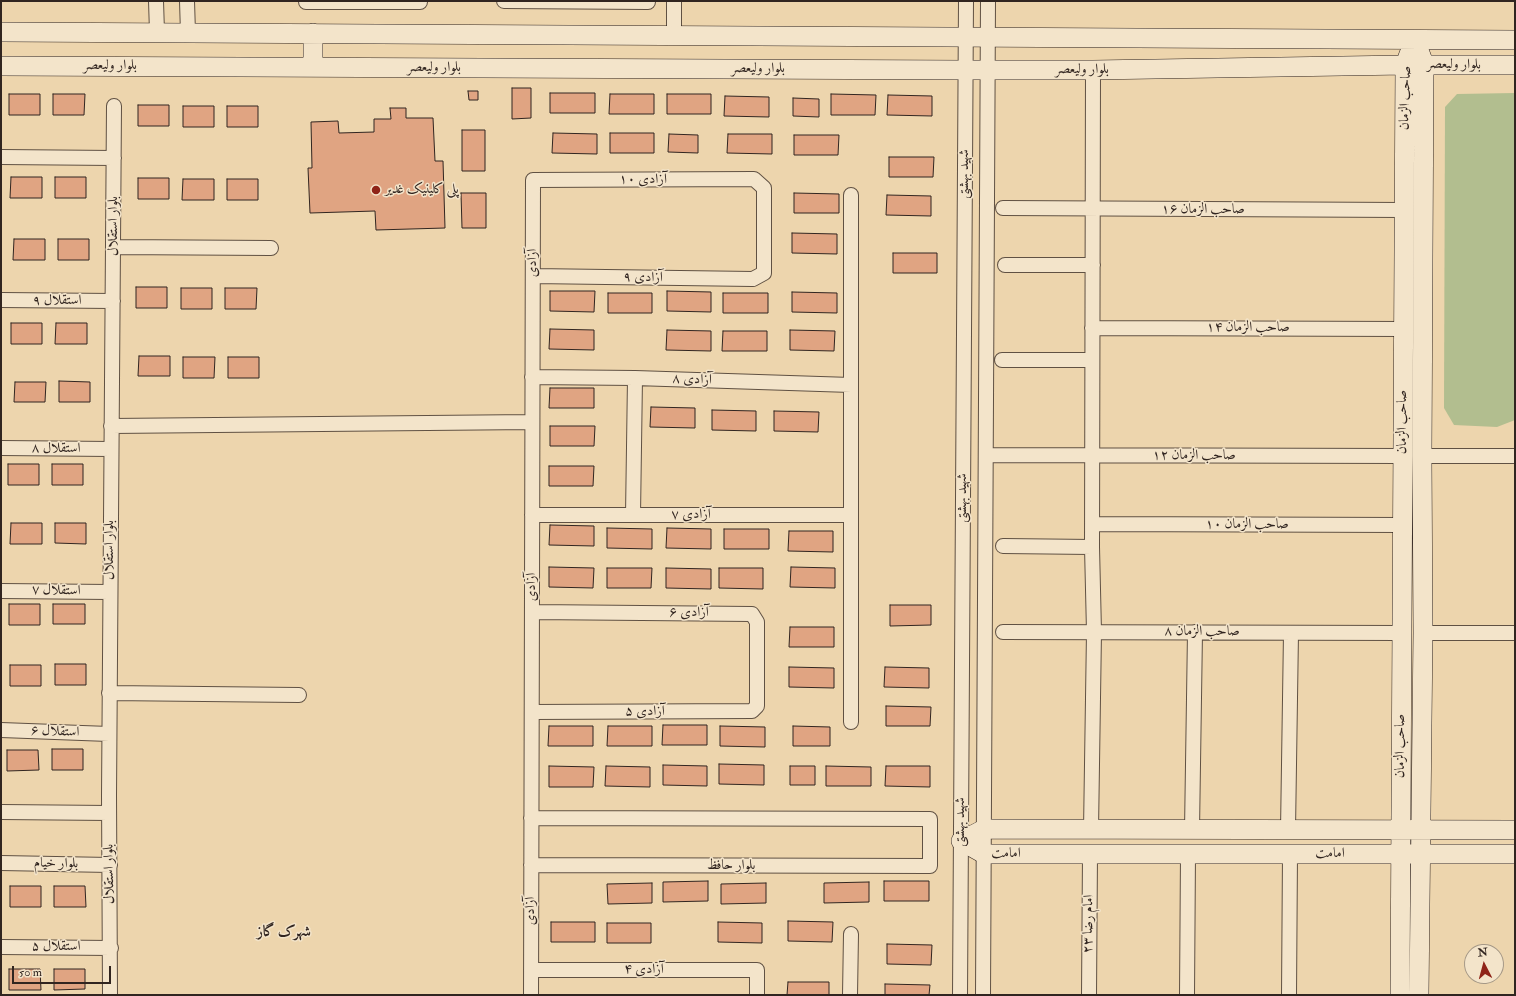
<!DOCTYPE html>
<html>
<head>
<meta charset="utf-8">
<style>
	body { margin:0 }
	#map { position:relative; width:1516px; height:996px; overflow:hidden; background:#edd5ad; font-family:"IM FELL Double Pica",serif }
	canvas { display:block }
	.frame { position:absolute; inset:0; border:2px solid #312520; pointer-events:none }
	.north { position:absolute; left:1464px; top:944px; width:40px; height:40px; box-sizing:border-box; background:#f3e4ca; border:1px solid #a59886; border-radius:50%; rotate:354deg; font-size:11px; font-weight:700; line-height:16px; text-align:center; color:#312520 }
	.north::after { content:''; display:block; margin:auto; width:14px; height:18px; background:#8f2418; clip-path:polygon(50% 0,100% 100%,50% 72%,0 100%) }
	.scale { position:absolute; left:12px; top:966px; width:99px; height:18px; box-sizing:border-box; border:2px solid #312520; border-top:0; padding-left:5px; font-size:12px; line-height:14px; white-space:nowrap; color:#312520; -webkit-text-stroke:3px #f3e4ca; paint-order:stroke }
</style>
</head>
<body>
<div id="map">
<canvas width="1516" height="996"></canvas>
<div class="frame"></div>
<div class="north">N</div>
<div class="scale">50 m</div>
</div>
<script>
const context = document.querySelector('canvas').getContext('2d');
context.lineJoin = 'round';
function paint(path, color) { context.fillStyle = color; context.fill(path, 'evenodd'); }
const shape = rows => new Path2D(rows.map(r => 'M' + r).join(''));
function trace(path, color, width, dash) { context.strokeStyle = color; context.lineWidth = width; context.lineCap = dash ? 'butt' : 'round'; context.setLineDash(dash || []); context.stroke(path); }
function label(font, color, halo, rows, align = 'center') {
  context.font = font + ' "IM FELL Double Pica",Amiri,serif'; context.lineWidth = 3; context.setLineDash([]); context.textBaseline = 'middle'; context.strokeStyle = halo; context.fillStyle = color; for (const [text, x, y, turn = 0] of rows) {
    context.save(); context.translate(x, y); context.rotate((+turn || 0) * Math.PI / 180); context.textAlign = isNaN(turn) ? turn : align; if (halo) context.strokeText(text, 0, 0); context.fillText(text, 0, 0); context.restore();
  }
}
const green = shape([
	[1515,93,1515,420,1497,427,1454,425,1444,408,1445,107,1457,94]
]);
const building = shape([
	[512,88,531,88,531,118,512,119,512,88],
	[468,91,478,91,478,100,469,100,468,91],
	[550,93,595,93,595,113,550,113,550,93],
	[9,94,40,94,40,115,9,115,9,94],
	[53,94,85,94,84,115,53,115,53,94],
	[610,94,654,94,654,114,609,114,610,94],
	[667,94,711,94,711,114,667,114,667,94],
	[831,94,876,95,875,115,831,115,831,94],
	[888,95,932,96,932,116,887,115,888,95],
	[725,96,769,97,769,117,724,116,725,96],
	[793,98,819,99,819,117,793,116,793,98],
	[138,105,169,105,169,126,138,126,138,105],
	[183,106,214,106,214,127,183,127,183,106],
	[227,106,258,106,258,127,227,127,227,106],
	[390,108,406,108,406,118,433,118,435,161,443,161,445,228,376,230,375,211,310,213,308,168,312,168,311,122,338,121,339,133,374,132,374,119,391,119,390,108],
	[462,130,485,130,485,171,462,171,462,130],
	[553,133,597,134,597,154,552,153,553,133],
	[610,133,654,133,654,153,610,153,610,133],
	[669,134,698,135,698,153,668,152,669,134],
	[728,134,772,134,772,154,727,153,728,134],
	[794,135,839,135,838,155,794,155,794,135],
	[889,157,934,157,933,177,889,177,889,157],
	[11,177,42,177,42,198,10,198,11,177],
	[55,177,86,177,86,198,55,198,55,177],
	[138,178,169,178,169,199,138,199,138,178],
	[183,179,214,179,214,200,182,200,183,179],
	[227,179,258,179,258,200,227,200,227,179],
	[461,193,486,193,486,228,462,228,461,193],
	[794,193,839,194,839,213,794,213,794,193],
	[887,195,931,196,931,216,886,215,887,195],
	[792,233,837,234,837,254,792,253,792,233],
	[14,239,45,239,45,260,13,260,14,239],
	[58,239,89,239,89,260,58,260,58,239],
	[893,253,937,253,937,273,893,273,893,253],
	[136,287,167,287,167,308,136,308,136,287],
	[181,288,212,288,212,309,181,309,181,288],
	[225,288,257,288,256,309,225,309,225,288],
	[550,291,595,291,594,312,550,311,550,291],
	[667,291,711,292,711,312,667,311,667,291],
	[792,292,837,293,837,313,792,312,792,292],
	[608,293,652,293,652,313,608,313,608,293],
	[723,293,768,293,768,313,723,313,723,293],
	[11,323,42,323,42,344,11,344,11,323],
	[56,323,87,323,87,344,55,344,56,323],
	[550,329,594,330,594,350,549,349,550,329],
	[667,330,711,331,711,351,666,350,667,330],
	[790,330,835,331,834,351,790,350,790,330],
	[723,331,767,331,767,351,722,351,723,331],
	[139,356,170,356,170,376,138,376,139,356],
	[183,357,215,357,214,378,183,378,183,357],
	[228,357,259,357,259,378,228,378,228,357],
	[59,381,90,382,90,402,59,402,59,381],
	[15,382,46,382,45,402,14,402,15,382],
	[550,388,594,388,594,408,549,408,550,388],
	[651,407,695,408,695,428,650,427,651,407],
	[712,410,756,411,756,431,712,430,712,410],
	[774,411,819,412,818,432,774,431,774,411],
	[550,426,595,426,594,446,550,446,550,426],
	[8,464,39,464,39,485,8,485,8,464],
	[52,464,83,464,83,485,52,485,52,464],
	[549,466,594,466,593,486,549,486,549,466],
	[11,523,42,523,42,544,10,544,11,523],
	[55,523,86,523,86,544,55,543,55,523],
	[550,525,594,526,594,546,549,545,550,525],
	[607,528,652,529,652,549,607,548,607,528],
	[667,528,711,529,711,549,666,548,667,528],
	[724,529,769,529,769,549,724,549,724,529],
	[789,531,833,531,833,552,788,551,789,531],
	[549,567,594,568,593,588,549,587,549,567],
	[791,567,835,568,835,588,790,587,791,567],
	[607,568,652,568,651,588,607,588,607,568],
	[666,568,711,569,711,589,666,588,666,568],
	[719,568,763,568,763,589,719,588,719,568],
	[9,604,40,604,40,625,9,625,9,604],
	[53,604,85,604,85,624,53,624,53,604],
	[890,605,931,605,931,625,890,626,890,605],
	[790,627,834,627,834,647,789,647,790,627],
	[55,664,86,664,86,685,55,685,55,664],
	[10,665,41,665,41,686,10,686,10,665],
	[789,667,834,668,834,688,789,687,789,667],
	[885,667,929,668,929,688,884,687,885,667],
	[886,706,931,707,930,726,886,726,886,706],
	[663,725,707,725,707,745,662,745,663,725],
	[549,726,593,726,593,746,548,746,549,726],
	[608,726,652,726,652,746,607,746,608,726],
	[720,726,765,727,765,747,720,746,720,726],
	[793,726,830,727,830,746,793,746,793,726],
	[52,749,83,749,83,770,52,770,52,749],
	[7,750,38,750,39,770,7,771,7,750],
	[719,764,764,765,764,785,719,784,719,764],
	[663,765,707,766,707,786,663,785,663,765],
	[549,766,594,767,593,787,549,787,549,766],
	[606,766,650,767,650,787,605,786,606,766],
	[790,766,815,766,815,785,790,785,790,766],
	[826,766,871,767,871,786,826,786,826,766],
	[886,766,930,766,930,787,885,786,886,766],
	[708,881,708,901,663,902,663,882,708,881],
	[884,881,929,881,929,901,884,901,884,881],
	[869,882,869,902,824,903,824,883,869,882],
	[652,883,652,903,608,904,607,884,652,883],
	[766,883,766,903,721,904,721,884,766,883],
	[10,886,41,886,41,907,10,907,10,886],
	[54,886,85,886,86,907,54,907,54,886],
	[788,921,833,922,832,942,788,941,788,921],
	[551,922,595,922,595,942,551,942,551,922],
	[718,922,762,923,762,943,718,942,718,922],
	[607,923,651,923,651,943,607,943,607,923],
	[887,944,932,945,931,965,887,964,887,944],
	[9,969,40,969,41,990,9,990,9,969],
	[54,969,85,969,85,989,54,990,54,969],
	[788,982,829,982,829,995,787,995,788,982],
	[885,984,930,985,929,995,885,995,885,984]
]);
const street = shape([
	[156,1,157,32],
	[187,1,188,33],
	[504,1,648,2],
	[674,1,674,35],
	[306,2,420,2,420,1],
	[1,157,114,158],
	[1003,208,1404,210],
	[113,247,271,248],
	[1005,265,1093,265],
	[1,300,113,301],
	[1092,328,1404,329],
	[1002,360,1092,360],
	[532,377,635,378,851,385],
	[111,426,532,422],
	[1,448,111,449],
	[986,455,1403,456],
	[1422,456,1515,456],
	[532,515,851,515],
	[633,515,635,378],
	[1092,524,1402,525],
	[1003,546,1092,547],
	[1,591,110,592],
	[1003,632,1402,633],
	[1423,633,1515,633],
	[109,693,299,695],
	[532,712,752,711,757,706,757,622,752,614,532,612],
	[851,722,851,195],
	[1,730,109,734],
	[1,812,109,813],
	[1091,830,1094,632,1092,547,1093,70],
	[1192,830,1195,632],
	[1288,830,1291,633],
	[1,863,110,865],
	[531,865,930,866,930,819,531,818],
	[1,947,111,948],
	[531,970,757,970,757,995],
	[110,995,109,795,114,106],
	[531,995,533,180,754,179,764,188,764,273,753,279,533,276],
	[850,995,851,934],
	[960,995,966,1],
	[983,995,988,1],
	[1089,995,1090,854],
	[1187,995,1188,854],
	[1289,995,1290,854]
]);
const secondary = shape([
	[1,32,1515,40],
	[313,33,313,67],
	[1,66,966,70,1093,70,1405,65,1515,65],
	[961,841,984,854,1515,854],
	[961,841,984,829,1515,830],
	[1400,995,1405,65,1409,54],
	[1419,995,1423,633,1422,456,1424,64,1420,53]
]);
const markers = [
	[376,190,5,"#8f2418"]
];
const streetNames = [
	["بلوار ولیعصر",1454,65,1],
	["بلوار ولیعصر",110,66],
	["بلوار ولیعصر",434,68],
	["بلوار ولیعصر",758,69],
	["بلوار ولیعصر",1082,70],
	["صاحب الزمان",1406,98,-88],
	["شهید بهشتی",965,174,-90],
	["آزادی ۱۰",643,180],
	["صاحب الزمان ۱۶",1203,210],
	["بلوار استقلال",114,226,-90],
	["آزادی",533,263,-90],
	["آزادی ۹",643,278,1],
	["استقلال ۹",57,301],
	["صاحب الزمان ۱۴",1248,328],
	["آزادی ۸",692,380,2],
	["صاحب الزمان",1403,422,-90],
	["استقلال ۸",56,449],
	["صاحب الزمان ۱۲",1194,456],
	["شهید بهشتی",963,498,-90],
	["آزادی ۷",691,515],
	["صاحب الزمان ۱۰",1247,525],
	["بلوار استقلال",110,550,-90],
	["آزادی",532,587,-90],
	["استقلال ۷",56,591,1],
	["آزادی ۶",689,613],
	["صاحب الزمان ۸",1202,632],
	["آزادی ۵",645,712],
	["استقلال ۶",55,732,2],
	["صاحب الزمان",1401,746,-90],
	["شهید بهشتی",961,822,-90],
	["امامت",1006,854],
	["امامت",1330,854],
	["بلوار خیام",56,864,1],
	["بلوار حافظ",731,866],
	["بلوار استقلال",110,874,-91],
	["آزادی",531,911,-90],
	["امام رضا ۲۳",1089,924,-89],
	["استقلال ۵",56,947],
	["آزادی ۴",644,970]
];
const poiNames = [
	["پلی کلینیک غدیر",385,190]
];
const neighbourhoodNames = [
	["شهرک گاز",284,933]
];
paint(green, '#b2be8f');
paint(building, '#e0a482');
trace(building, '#312520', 1);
trace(street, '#605143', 16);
trace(secondary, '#312520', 20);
trace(street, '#f3e4ca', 14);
trace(secondary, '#f3e4ca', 19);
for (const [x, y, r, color] of markers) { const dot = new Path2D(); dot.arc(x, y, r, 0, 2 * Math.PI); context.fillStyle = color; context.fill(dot); trace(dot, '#f3e4ca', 1.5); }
label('14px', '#312520', '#f3e4ca', streetNames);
label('14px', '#312520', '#f3e4ca', poiNames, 'left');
label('bold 15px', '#312520', '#f3e4ca', neighbourhoodNames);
</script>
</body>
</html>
